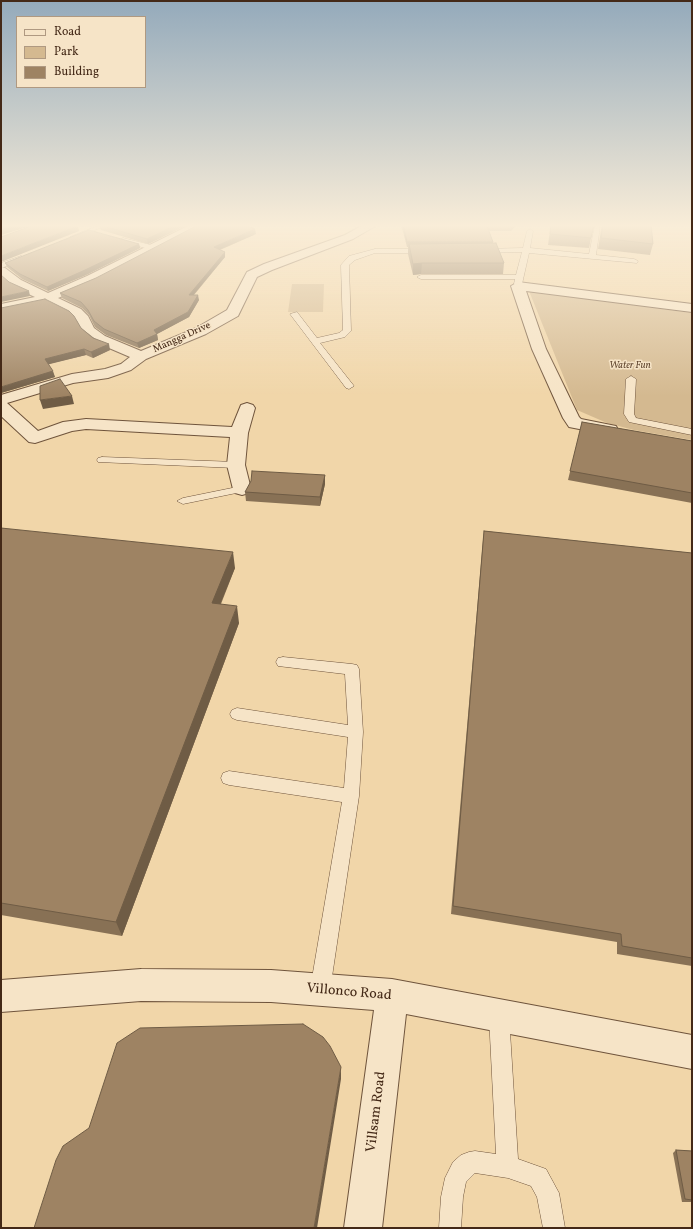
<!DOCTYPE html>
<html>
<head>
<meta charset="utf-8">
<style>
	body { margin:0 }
	#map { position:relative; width:693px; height:1229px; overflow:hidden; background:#f1d6a9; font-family:Vollkorn,serif }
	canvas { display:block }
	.frame { position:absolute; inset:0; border:2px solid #442917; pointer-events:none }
	.legend { position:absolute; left:16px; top:16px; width:130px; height:72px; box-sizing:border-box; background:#f6e4c7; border:1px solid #af9981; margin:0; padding:5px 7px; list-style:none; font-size:12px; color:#442917 }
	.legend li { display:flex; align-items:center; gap:8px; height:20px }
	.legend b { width:20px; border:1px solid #af9981 }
</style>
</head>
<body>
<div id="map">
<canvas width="693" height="1229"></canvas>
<div class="frame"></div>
<ul class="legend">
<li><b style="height:5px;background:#f6e4c7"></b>Road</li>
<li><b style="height:11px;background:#d4b990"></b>Park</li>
<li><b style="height:11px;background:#9e8363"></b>Building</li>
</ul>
</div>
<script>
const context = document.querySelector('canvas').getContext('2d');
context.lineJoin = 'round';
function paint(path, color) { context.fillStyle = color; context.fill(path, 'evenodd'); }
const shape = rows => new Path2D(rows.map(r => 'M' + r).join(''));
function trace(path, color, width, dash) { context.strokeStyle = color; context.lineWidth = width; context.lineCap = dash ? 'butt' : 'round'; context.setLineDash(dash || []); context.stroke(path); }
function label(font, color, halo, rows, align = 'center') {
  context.font = font + ' Vollkorn,serif'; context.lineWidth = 3; context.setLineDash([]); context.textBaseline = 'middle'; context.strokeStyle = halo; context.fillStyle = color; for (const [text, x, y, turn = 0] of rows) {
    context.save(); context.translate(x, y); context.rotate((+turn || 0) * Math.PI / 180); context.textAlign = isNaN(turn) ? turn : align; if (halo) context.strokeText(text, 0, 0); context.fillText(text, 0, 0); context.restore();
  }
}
const green = shape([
	[292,284,324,284,323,312,288,312],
	[529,291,692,313,692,440,634,430,607,423,577,410]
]);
const lane = shape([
	[102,224,110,224,75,238,70,237,102,224],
	[595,225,600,226,596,255,634,259,638,261,637,263,529,253,522,284,518,286,514,284,515,279,421,279,417,277,421,275,516,275,522,252,482,253,478,251,482,249,523,248,527,231,530,229,533,231,530,248,589,254,595,225],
	[123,238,155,246,156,248,152,250,121,241,120,240,123,238],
	[375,249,426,249,430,251,426,253,375,253,355,260,349,265,351,331,345,337,320,343,354,386,349,389,346,388,290,314,297,312,317,338,339,333,343,330,341,265,349,256,375,249],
	[21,256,25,258,24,260,1,268,1,263,21,256],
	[631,376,636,379,634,414,636,418,692,429,692,435,629,422,624,414,626,379,631,376],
	[102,457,236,462,241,465,236,468,98,462,97,460,98,458,102,457],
	[242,486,246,487,247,489,246,491,183,504,177,501,183,498,242,486],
	[283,657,352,664,357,665,359,669,363,732,359,796,330,990,327,997,320,1000,313,997,310,990,342,802,229,785,223,783,221,778,223,773,229,771,344,788,348,737,237,720,232,718,230,714,232,710,237,708,348,725,345,674,278,666,276,662,278,658,283,657],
	[499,1006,506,1009,509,1016,518,1159,546,1169,559,1193,565,1228,543,1228,537,1197,531,1186,508,1178,475,1173,466,1182,463,1197,461,1228,439,1228,441,1197,445,1178,453,1162,461,1155,469,1152,475,1151,496,1154,489,1016,492,1009,499,1006]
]);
const street = shape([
	[192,224,206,224,97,282,58,298,81,309,88,316,94,328,105,336,141,351,196,328,227,310,247,272,264,264,345,235,365,224,379,224,353,239,272,270,257,277,238,316,206,334,146,359,131,370,108,378,73,383,7,403,38,431,63,422,86,419,232,427,241,405,247,403,253,405,255,408,248,433,245,465,251,489,249,493,242,495,235,493,233,489,227,465,230,437,86,429,72,431,35,443,29,442,1,416,1,395,72,374,105,369,121,364,130,357,95,342,83,333,77,321,71,315,47,303,1,312,1,304,35,297,11,286,1,277,1,267,5,268,21,280,48,293,87,276,192,224],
	[518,282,692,304,692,312,526,291,546,349,579,417,581,419,616,426,618,430,616,434,610,435,569,427,563,418,532,349,511,286,518,282],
	[141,969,271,970,392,979,692,1035,692,1069,406,1014,382,1228,344,1228,374,1010,271,1002,141,1001,1,1012,1,980,141,969]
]);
const wall = shape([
	[77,224,98,224,90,226],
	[189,224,148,244,101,230,100,225],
	[401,224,517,224,511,231,489,231,493,242,493,243,504,263,503,274,421,274,413,275,408,254,408,247,407,247],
	[551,224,594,224,589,248,548,245],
	[602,224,651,224,653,244,650,255,598,249],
	[256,234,220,250,225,257,194,295,199,300,189,317,157,334,158,340,139,348,106,335,95,327,89,315,82,308,62,298,60,293,96,278],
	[139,244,140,248,86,275,48,291,22,279,7,267,5,263],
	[81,328,110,350,93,358,86,355,48,364,55,377,1,393],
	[582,422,692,441,692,503,568,480],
	[325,475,325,484,320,506,246,501,245,492],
	[1,528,235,568,221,604,239,623,122,936,1,915],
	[484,531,692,553,692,966,617,954,617,942,451,914,483,540],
	[676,1150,692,1151,692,1202,682,1202,673,1153]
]);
const shadedWall = shape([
	[20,224,37,224,1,235,1,230],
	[89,224,98,224,90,226],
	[178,224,189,224,148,244,147,239],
	[513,224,517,224,511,231,512,226],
	[78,226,79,231,1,262,1,256],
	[255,229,256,234,214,252,214,247],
	[139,244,140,248,86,275,48,291,47,287],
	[225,252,225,257,189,300,189,295],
	[422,263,421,274,413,275,413,264],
	[29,291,30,296,1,302,1,297],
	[198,295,199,300,189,317,157,334,158,340,139,348,137,343],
	[109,344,110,350,93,358,91,352],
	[84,349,86,355,46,365,45,359],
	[53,371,55,377,1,393,1,387],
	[72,396,74,404,43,409,40,400],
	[325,475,325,484,320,506,320,497],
	[233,552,235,568,214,619,212,603],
	[237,606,239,623,122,936,116,922],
	[341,1067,341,1079,317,1228,314,1228]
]);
const building = shape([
	[1,224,20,224,1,230,1,224],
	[37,224,71,224,78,226,1,256,1,237,37,224],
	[102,224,178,224,147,239,100,225,102,224],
	[200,224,242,224,255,229,214,247,225,252,189,295,198,295,188,312,154,330,157,334,137,343,104,329,94,321,88,310,81,302,60,293,96,278,200,224],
	[403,224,513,224,512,226,487,226,493,242,407,242,403,224],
	[551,224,594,224,591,238,550,234,551,224],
	[603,224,651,224,653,244,601,238,603,224],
	[89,230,139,244,85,270,47,287,20,274,5,263,89,230],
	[496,243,504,263,422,263,413,264,409,244,496,243],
	[1,275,9,282,29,291,1,297,1,275],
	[45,299,69,311,74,316,81,328,93,338,109,344,91,352,84,349,45,359,53,371,1,387,1,308,45,299],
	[60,379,72,396,40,400,40,386,60,379],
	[582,422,692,441,692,493,570,471,582,422],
	[252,471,325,475,320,497,245,492,251,481,252,471],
	[1,528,233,552,212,603,237,606,116,922,1,903,1,528],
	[484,531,692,553,692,958,622,946,621,934,453,906,484,531],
	[303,1024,323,1037,330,1046,341,1067,314,1228,34,1228,56,1160,63,1146,89,1128,117,1043,140,1028,303,1024],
	[676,1150,692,1151,692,1200,685,1199,676,1150]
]);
const farStreetnames = [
	["Mangga Drive",182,338,-24]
];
const farParknames = [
	["Water Fun",630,366]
];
const nearStreetnames = [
	["Villonco Road",349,993,5],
	["Villsam Road",377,1112,-83]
];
paint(green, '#d4b990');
trace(lane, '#6f543c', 1);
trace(street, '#6f543c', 2);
paint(lane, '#f6e4c7');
paint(street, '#f6e4c7');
paint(wall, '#887155');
paint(shadedWall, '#6f5c45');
paint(building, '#9e8363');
trace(building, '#6f5c45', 1);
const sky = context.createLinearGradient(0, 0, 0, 396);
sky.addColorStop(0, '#94aabb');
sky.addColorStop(0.57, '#f9edd8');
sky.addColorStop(1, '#f9edd800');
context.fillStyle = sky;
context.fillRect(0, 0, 693, 396);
label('10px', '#442917', '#f6e4c7', farStreetnames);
label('italic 10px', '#61462f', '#f6e4c7', farParknames);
label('14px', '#442917', '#f6e4c7', nearStreetnames);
</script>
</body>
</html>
